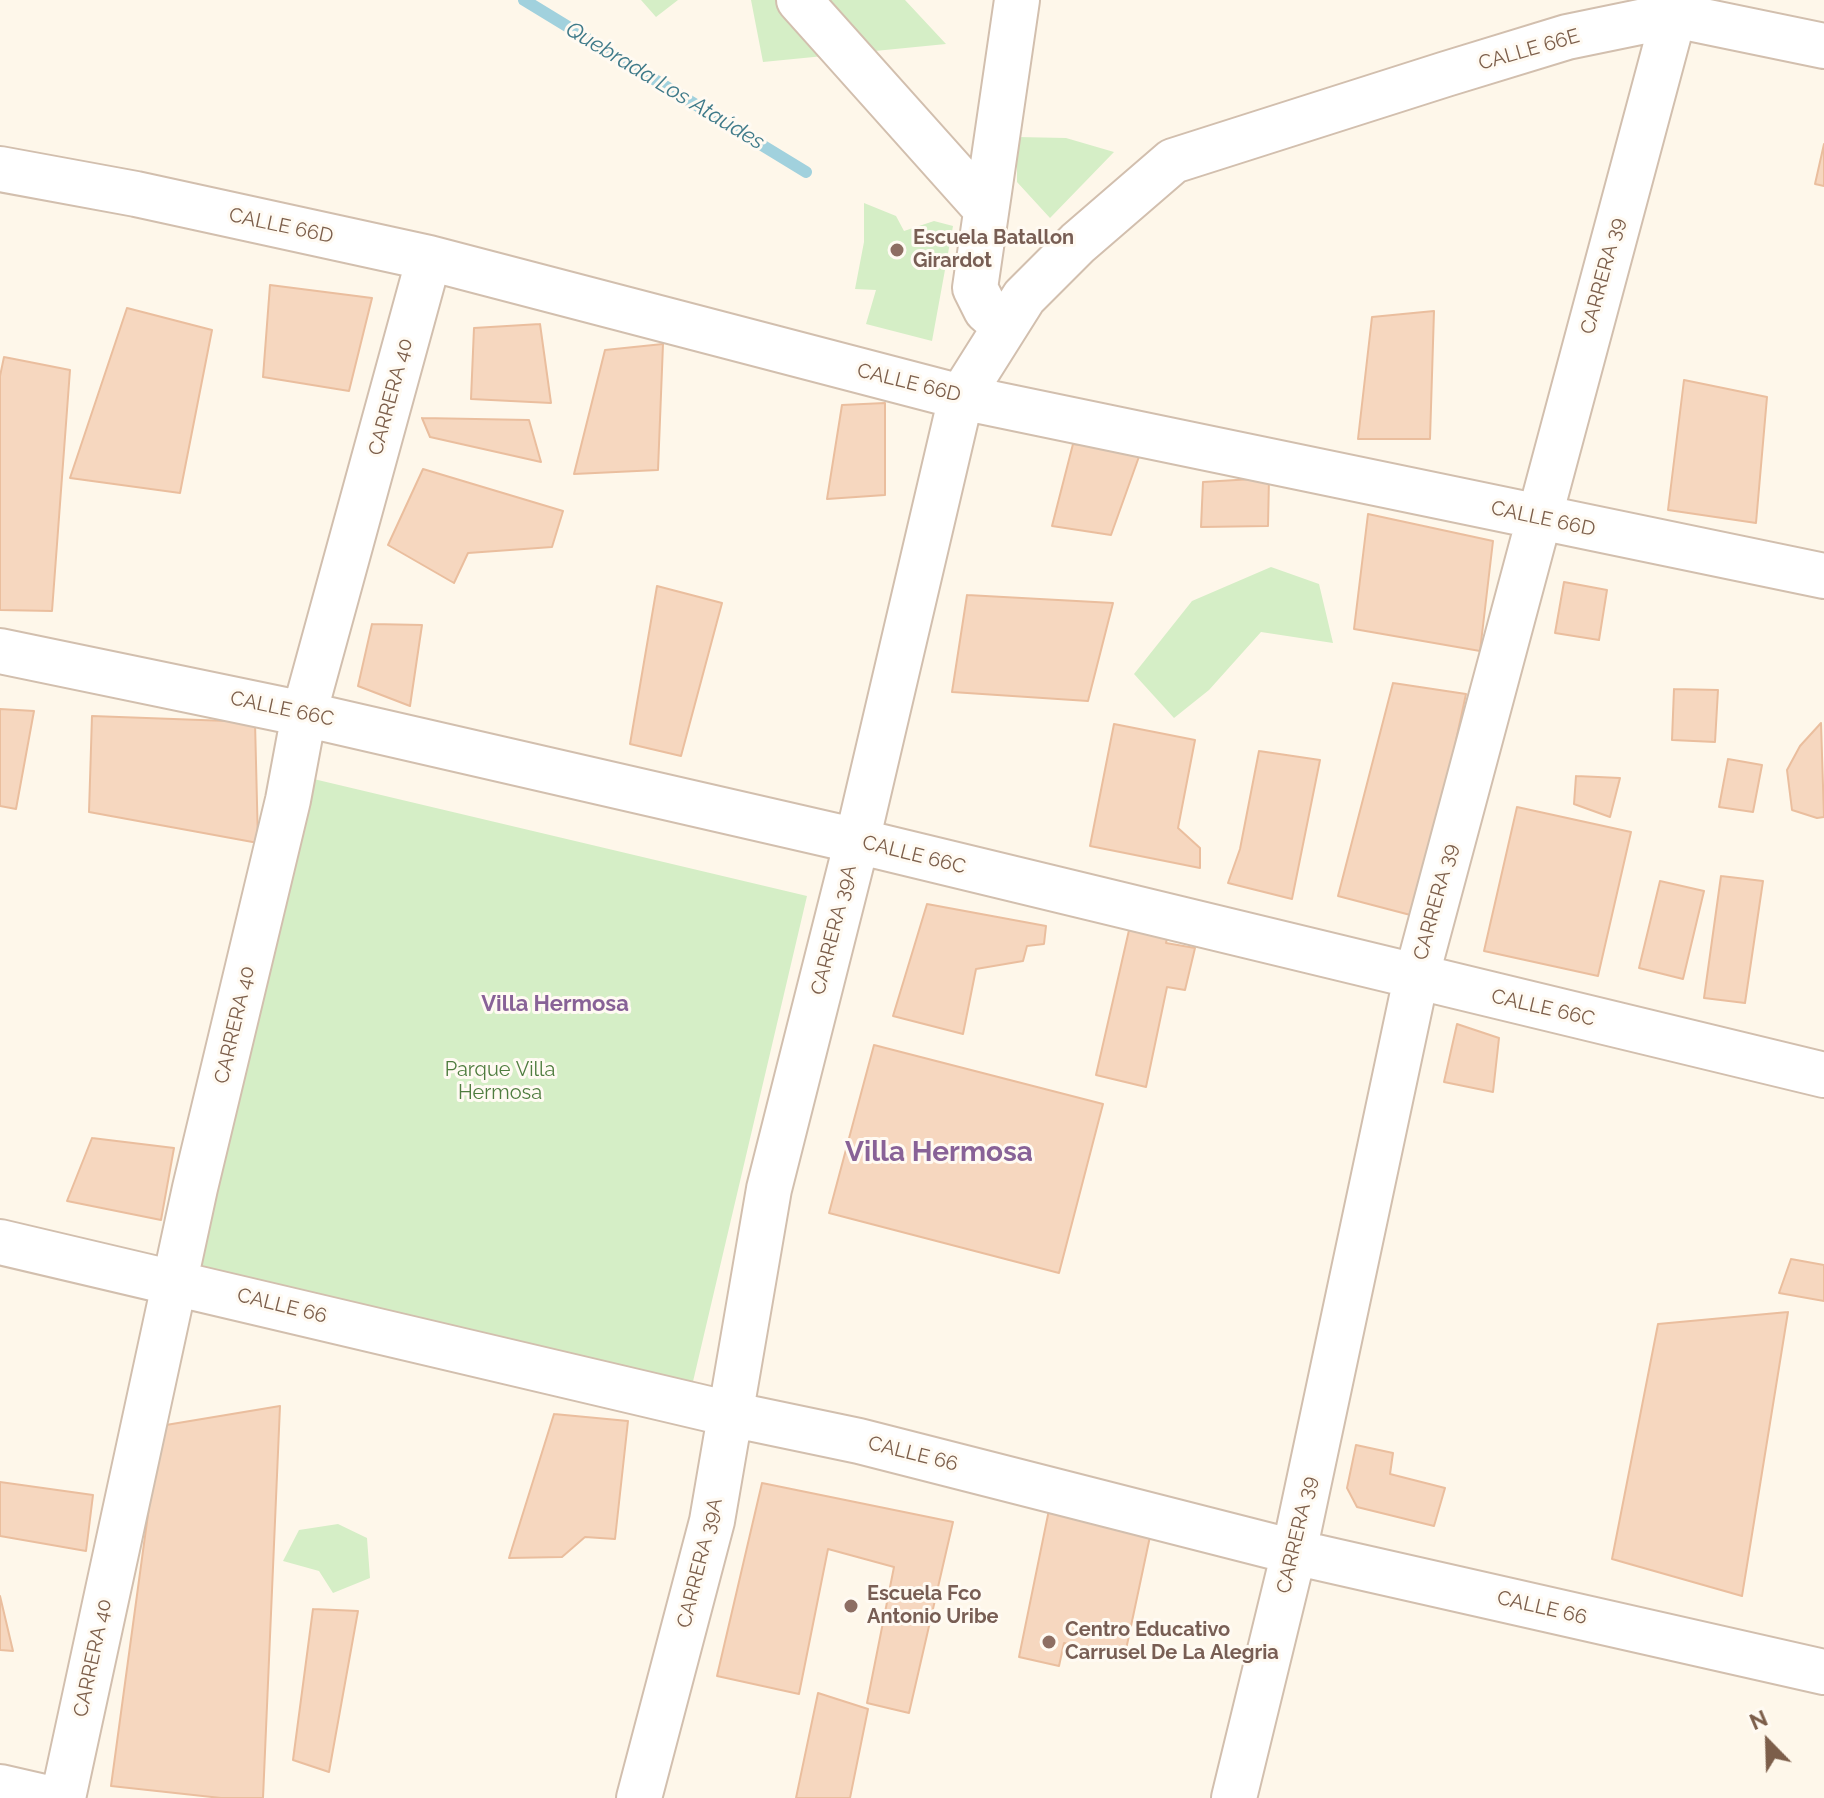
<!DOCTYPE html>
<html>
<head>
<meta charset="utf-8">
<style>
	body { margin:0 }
	#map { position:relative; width:1824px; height:1798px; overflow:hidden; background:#fef7ea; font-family:Raleway,sans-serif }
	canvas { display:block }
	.north { position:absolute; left:1728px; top:1702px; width:80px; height:80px; -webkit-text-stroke:6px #fffaf2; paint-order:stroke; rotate:337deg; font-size:22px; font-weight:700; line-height:32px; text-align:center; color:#7c5e4a }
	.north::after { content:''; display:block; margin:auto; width:28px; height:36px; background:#7c5e4a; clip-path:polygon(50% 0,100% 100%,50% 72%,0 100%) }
</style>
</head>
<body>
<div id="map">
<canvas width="1824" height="1798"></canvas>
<div class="north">N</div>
</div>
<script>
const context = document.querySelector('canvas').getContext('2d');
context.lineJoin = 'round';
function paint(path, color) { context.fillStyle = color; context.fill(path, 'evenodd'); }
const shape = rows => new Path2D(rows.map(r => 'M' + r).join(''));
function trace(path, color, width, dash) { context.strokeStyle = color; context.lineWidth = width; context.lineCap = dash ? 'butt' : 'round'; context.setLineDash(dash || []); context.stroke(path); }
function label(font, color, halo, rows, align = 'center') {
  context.font = font + ' Raleway,sans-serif'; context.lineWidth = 6; context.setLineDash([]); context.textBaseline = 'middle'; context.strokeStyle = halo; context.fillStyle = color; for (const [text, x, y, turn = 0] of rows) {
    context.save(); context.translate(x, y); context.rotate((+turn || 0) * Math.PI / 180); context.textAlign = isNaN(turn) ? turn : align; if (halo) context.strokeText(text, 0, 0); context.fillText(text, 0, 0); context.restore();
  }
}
const green = shape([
	[641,0,678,0,656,17],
	[751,0,905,0,946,44,763,62],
	[1017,137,1066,138,1114,152,1050,218,1017,182],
	[864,203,896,216,904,231,934,221,953,226,932,341,866,324,876,290,855,289,864,242],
	[1271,567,1319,584,1333,643,1261,632,1209,690,1174,718,1134,674,1192,601],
	[301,776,807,896,691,1390,190,1264],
	[338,1524,367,1538,370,1578,333,1593,319,1571,283,1561,299,1530]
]);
const stream = shape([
	[524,0,806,172]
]);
const building = shape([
	[1824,144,1824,186,1815,184,1824,144],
	[270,285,372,298,349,391,263,377,270,285],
	[127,308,212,330,180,493,70,478,127,308],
	[1434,311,1430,439,1358,439,1372,317,1434,311],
	[540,324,551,403,471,399,474,328,540,324],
	[663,344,658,470,574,474,605,350,663,344],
	[4,357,70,370,52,611,0,610,0,376,4,357],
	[1684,380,1767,397,1756,523,1668,510,1684,380],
	[885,403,885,495,827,499,842,405,885,403],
	[422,418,529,420,541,462,430,437,422,418],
	[1073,444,1141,451,1111,535,1052,526,1073,444],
	[423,469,563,511,552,547,468,553,454,583,388,545,423,469],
	[1269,478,1268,526,1201,527,1203,482,1269,478],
	[1368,514,1493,541,1480,651,1354,629,1368,514],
	[1564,582,1607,590,1599,640,1555,633,1564,582],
	[657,586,722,603,681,756,630,744,657,586],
	[967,595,1113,603,1088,701,952,692,967,595],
	[372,624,422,625,410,706,358,686,372,624],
	[1393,683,1466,694,1418,917,1338,896,1393,683],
	[1674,689,1718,690,1715,742,1672,740,1674,689],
	[0,709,34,711,16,809,0,806,0,709],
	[92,716,255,722,258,843,89,812,92,716],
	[1821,723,1824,817,1817,818,1792,810,1787,770,1800,746,1821,723],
	[1114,724,1195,740,1178,828,1200,848,1200,868,1090,846,1114,724],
	[1259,751,1320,760,1292,899,1228,883,1240,849,1259,751],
	[1728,759,1762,765,1753,812,1719,807,1728,759],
	[1576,776,1620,778,1610,817,1574,804,1576,776],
	[1517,807,1631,832,1598,976,1484,951,1517,807],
	[1721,876,1763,881,1745,1003,1704,998,1721,876],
	[1660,881,1704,891,1683,979,1639,968,1660,881],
	[927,904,1046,926,1044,944,1027,946,1023,961,976,969,963,1034,893,1016,927,904],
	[1132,917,1170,925,1166,943,1195,948,1185,990,1167,987,1146,1087,1096,1075,1132,917],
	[1457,1024,1499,1038,1493,1092,1444,1082,1457,1024],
	[874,1045,1103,1104,1059,1273,829,1213,874,1045],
	[92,1138,174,1148,161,1220,67,1201,92,1138],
	[1791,1259,1824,1265,1824,1301,1779,1293,1791,1259],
	[1788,1312,1742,1596,1612,1559,1658,1324,1788,1312],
	[280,1406,263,1798,221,1798,111,1786,160,1426,280,1406],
	[554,1414,628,1421,615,1539,585,1537,562,1557,509,1558,554,1414],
	[1356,1445,1393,1453,1390,1474,1445,1488,1434,1526,1357,1507,1347,1488,1356,1445],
	[0,1482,93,1495,86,1551,0,1536,0,1482],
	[762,1483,953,1522,909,1713,867,1703,894,1567,828,1549,799,1694,717,1676,762,1483],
	[1051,1500,1152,1527,1124,1659,1064,1643,1059,1666,1019,1657,1051,1500],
	[0,1596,13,1651,0,1650,0,1596],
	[313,1609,358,1611,329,1772,293,1760,313,1609],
	[818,1693,868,1709,850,1798,796,1798,818,1693]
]);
const minor = shape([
	[799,0,985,208],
	[0,169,136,194,429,258,961,397,1824,576],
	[1005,327,986,310,975,288,1017,0],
	[0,651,304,714,857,841,1824,1075],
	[0,1242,730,1414,859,1441,1294,1552,1824,1672],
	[0,1787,48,1798],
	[63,1798,195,1188,288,800,304,714,429,258],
	[639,1798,712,1521,769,1189,857,841,961,397,1024,297,1078,243,1173,161,1446,74,1567,37,1674,15,1824,46],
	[1234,1798,1294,1552,1416,978,1674,15,1674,0]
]);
const markers = [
	[897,250,8,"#8d6e63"],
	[851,1606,8,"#8d6e63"],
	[1049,1642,8,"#8d6e63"]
];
const streetNames = [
	["CALLE 66E",1529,50,-16],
	["CALLE 66D",281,226,12],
	["CARRERA 39",1603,276,-75],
	["CALLE 66D",909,383,14],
	["CARRERA 40",391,397,-75],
	["CALLE 66D",1543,519,12],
	["CALLE 66C",282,709,12],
	["CALLE 66C",914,855,14],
	["CARRERA 39",1436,902,-75],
	["CARRERA 39A",834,930,-76],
	["CALLE 66C",1543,1008,13],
	["CARRERA 40",235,1025,-77],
	["CALLE 66",282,1306,14],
	["CALLE 66",913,1454,14],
	["CARRERA 39",1297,1535,-77],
	["CARRERA 39A",700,1563,-76],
	["CALLE 66",1542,1608,13],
	["CARRERA 40",93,1658,-78]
];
const educationNames = [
	["Escuela Batallon",913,238],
	["Girardot",913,261],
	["Escuela Fco",867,1594],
	["Antonio Uribe",867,1617],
	["Centro Educativo",1065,1630],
	["Carrusel De La Alegria",1065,1653]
];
const parkNames = [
	["Parque Villa",500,1070],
	["Hermosa",500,1093]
];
const waterNames = [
	["Quebrada Los Ataúdes",665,86,31]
];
const neighbourhoodNames = [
	["Villa Hermosa",555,1004]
];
const districtNames = [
	["Villa Hermosa",939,1153]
];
paint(green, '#d5eec6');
trace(stream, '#a1d1dd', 12);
paint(building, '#f6d7bf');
trace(building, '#eabe9e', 2);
trace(minor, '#d2bfae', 48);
trace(minor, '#fff', 44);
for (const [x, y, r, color] of markers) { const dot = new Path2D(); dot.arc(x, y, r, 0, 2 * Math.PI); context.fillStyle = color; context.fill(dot); trace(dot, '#fffaf2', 3); }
label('20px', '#7c5e4a', '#fffaf2', streetNames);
label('bold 20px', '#785e54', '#fffaf2', educationNames, 'left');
label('20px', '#4e7c3e', '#fffaf2', parkNames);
label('italic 22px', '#3f7a89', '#fffaf2', waterNames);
label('bold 22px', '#886297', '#fffaf2', neighbourhoodNames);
label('bold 28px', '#886297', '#fffaf2', districtNames);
</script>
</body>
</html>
